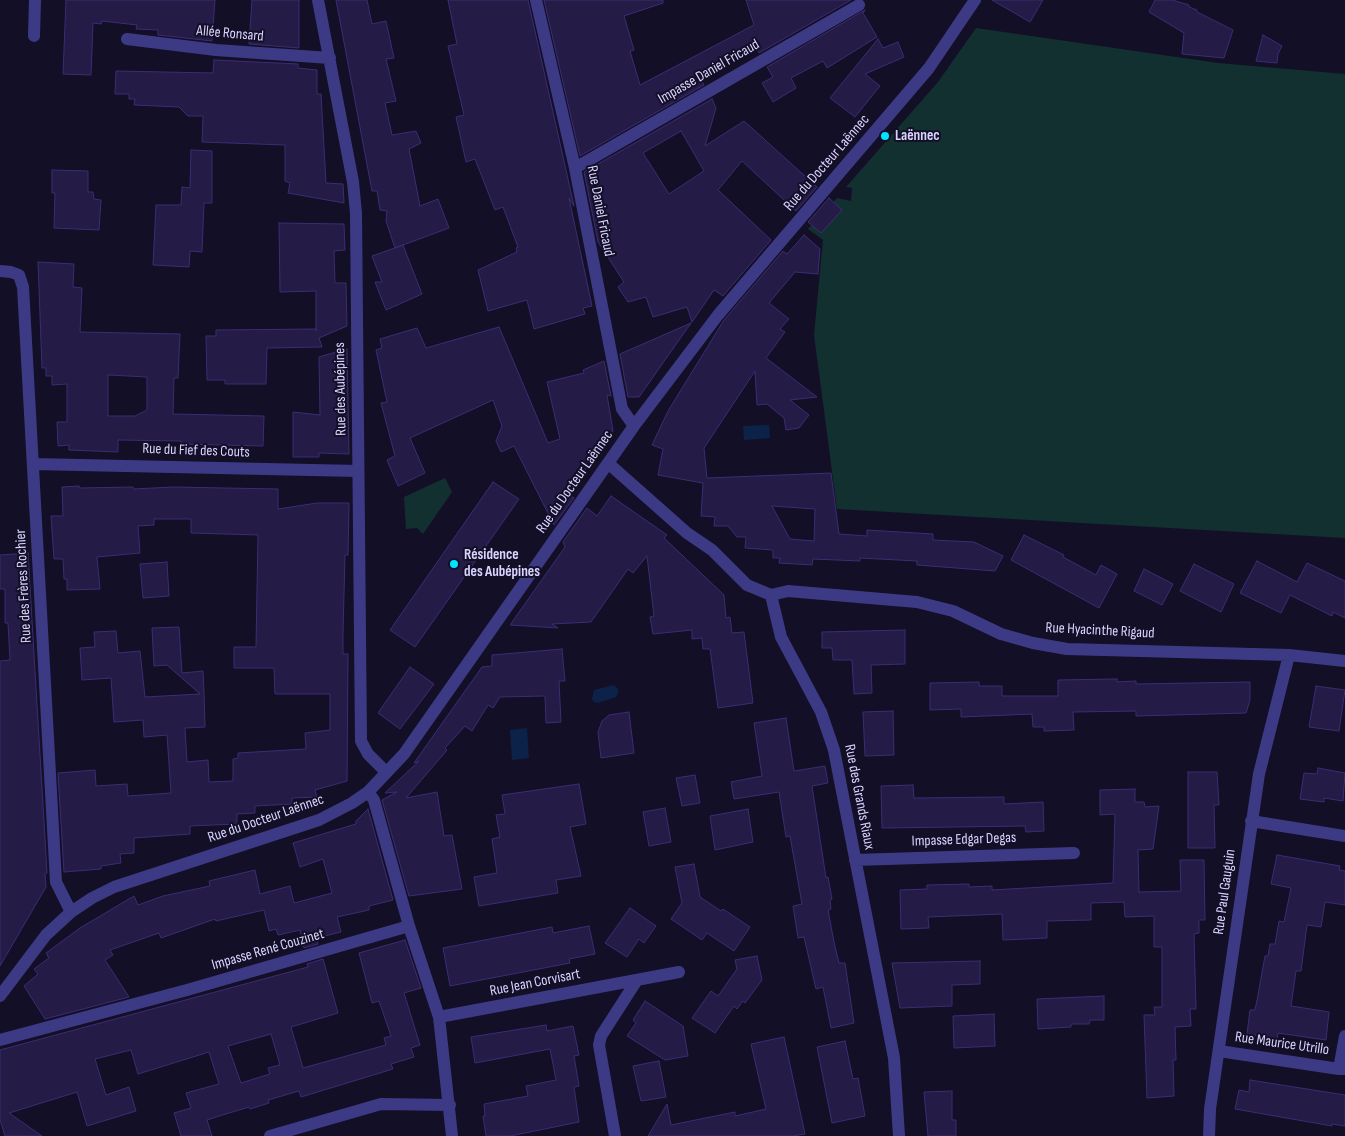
<!DOCTYPE html>
<html>
<head>
<meta charset="utf-8">
<style>
	body { margin:0 }
	canvas { display:block; background:#130f26 }
</style>
</head>
<body>
<canvas width="1345" height="1136"></canvas>
<script>
const context = document.querySelector('canvas').getContext('2d');
context.lineJoin = 'round';
function paint(path, color) { context.fillStyle = color; context.fill(path, 'evenodd'); }
const shape = rows => new Path2D(rows.map(r => 'M' + r).join(''));
function trace(path, color, width, dash) { context.strokeStyle = color; context.lineWidth = width; context.lineCap = dash ? 'butt' : 'round'; context.setLineDash(dash || []); context.stroke(path); }
function label(font, color, halo, rows, align = 'center') {
  context.font = font + ' "Sofia Sans Condensed",sans-serif'; context.lineWidth = 4; context.setLineDash([]); context.textBaseline = 'middle'; context.strokeStyle = halo; context.fillStyle = color; for (const [text, x, y, turn = 0] of rows) {
    context.save(); context.translate(x, y); context.rotate((+turn || 0) * Math.PI / 180); context.textAlign = isNaN(turn) ? turn : align; if (halo) context.strokeText(text, 0, 0); context.fillText(text, 0, 0); context.restore();
  }
}
const green = shape([
	[976,28,1218,63,1345,74,1345,538,837,509,814,335,823,240,808,229,837,198,851,201,852,188,846,187,938,82],
	[445,478,452,492,423,534,417,528,406,529,404,497]
]);
const water = shape([
	[769,425,770,438,744,440,743,426],
	[614,685,619,690,616,697,598,703,594,702,592,699,594,690],
	[527,728,529,758,512,760,510,730]
]);
const building = shape([
	[66,0,215,0,212,41,158,35,158,30,136,29,137,25,102,21,101,24,93,23,91,75,63,74,66,0],
	[252,0,299,0,299,48,249,44,252,0],
	[336,0,367,0,372,24,386,21,394,58,386,59,396,101,385,103,392,135,416,131,421,143,409,149,420,206,438,199,449,228,395,248,386,221,387,211,380,210,377,191,372,191,336,0],
	[448,0,528,0,574,206,569,198,592,306,583,308,585,314,534,329,527,300,488,311,478,270,517,252,516,248,518,247,503,207,495,210,475,159,466,162,456,117,464,115,448,46,457,44,448,0],
	[544,0,663,0,663,3,624,16,634,50,630,51,640,85,754,25,746,0,851,0,759,53,754,44,698,74,704,85,580,156,544,0],
	[992,0,1043,0,1030,22,992,0],
	[1155,0,1172,0,1189,5,1189,7,1197,10,1197,12,1233,30,1224,58,1182,54,1184,33,1149,12,1155,0],
	[865,10,863,13,877,37,827,68,823,61,791,78,796,88,773,102,762,83,773,77,767,67,865,10],
	[1263,35,1282,46,1278,54,1277,63,1256,61,1263,35],
	[878,39,883,48,898,42,904,57,865,74,880,86,855,117,830,98,878,39],
	[214,60,298,64,298,68,317,70,317,94,321,94,326,183,343,184,344,203,288,193,290,183,285,181,285,145,202,142,203,116,188,116,179,107,134,105,135,99,129,99,129,94,115,94,116,71,213,73,214,60],
	[712,99,716,108,705,146,744,121,817,187,796,211,742,161,718,190,771,240,723,296,714,290,692,322,687,307,653,317,646,297,628,302,618,287,624,282,598,242,584,172,712,99],
	[681,131,704,171,669,194,643,153,681,131],
	[191,150,212,151,212,203,204,203,202,252,190,251,189,267,153,265,156,205,181,205,182,187,190,188,191,150],
	[52,170,88,171,88,192,93,192,94,199,101,200,99,230,54,228,55,193,52,193,52,170],
	[829,198,842,210,821,233,808,222,829,198],
	[279,223,344,224,345,250,334,251,335,283,346,283,347,326,319,338,322,347,267,348,266,384,225,384,225,380,207,380,206,336,216,336,216,330,316,329,316,331,316,291,280,292,279,223],
	[804,235,820,249,818,274,795,272,769,303,789,319,780,329,785,332,766,358,817,397,790,400,809,415,799,428,786,430,784,418,767,404,757,405,755,371,704,448,707,478,831,473,839,534,867,536,867,530,933,534,933,540,974,542,1003,556,995,571,917,565,917,561,860,558,860,561,813,559,812,565,779,563,780,558,773,558,773,550,745,548,746,537,737,537,728,526,714,526,715,517,701,516,703,483,658,475,663,449,652,445,668,411,724,320,783,251,787,254,804,235],
	[772,506,815,509,814,541,790,539,772,506],
	[403,245,422,294,386,310,375,282,382,282,372,256,403,245],
	[38,262,74,264,73,287,82,288,80,332,180,334,178,378,174,378,173,414,264,416,263,446,181,444,181,441,118,440,118,452,69,450,69,445,58,446,57,422,67,422,67,384,52,385,52,376,46,376,46,368,42,368,38,262],
	[108,375,147,377,147,410,135,416,108,416,108,375],
	[691,323,639,397,628,397,620,354,691,323],
	[499,327,548,443,560,439,547,382,584,373,583,370,604,361,611,396,607,395,613,431,568,494,574,498,554,525,514,446,501,452,496,441,502,426,493,400,410,438,425,473,398,486,387,460,395,456,381,403,387,402,376,350,382,348,380,339,417,328,426,348,499,327],
	[347,349,349,454,319,453,319,457,293,457,293,412,320,415,319,357,347,349],
	[493,482,519,499,415,647,390,630,493,482],
	[79,486,79,488,133,487,134,489,173,487,278,489,278,509,317,503,349,503,348,555,345,555,343,633,343,654,348,654,347,781,315,790,317,797,292,798,292,804,255,806,255,813,237,814,237,824,190,826,190,834,134,838,134,853,120,854,121,863,101,866,101,869,64,872,58,773,95,770,96,786,127,784,128,796,171,793,167,735,144,737,143,720,114,722,111,678,82,680,80,648,95,647,94,632,116,631,118,653,140,651,145,697,200,694,167,665,154,666,152,628,179,627,182,673,203,671,204,693,205,727,185,728,187,762,208,760,209,782,233,781,233,759,238,758,238,753,306,749,305,733,330,730,330,694,275,694,274,668,234,668,234,647,256,647,258,535,191,533,191,519,154,519,154,525,138,526,140,553,97,557,100,589,67,590,67,579,64,579,63,559,54,559,51,516,63,516,62,487,79,486],
	[611,496,667,535,664,538,724,595,726,618,730,617,732,633,744,632,753,703,718,708,710,649,703,649,702,638,692,639,692,630,653,634,650,617,654,616,647,556,633,573,628,569,591,622,552,624,558,628,510,625,565,547,563,542,587,508,597,516,611,496],
	[1024,535,1064,555,1063,557,1096,575,1101,565,1117,574,1099,608,1011,560,1024,535],
	[28,553,47,873,45,874,46,887,0,966,0,661,10,660,8,623,5,623,5,589,0,589,0,555,28,553],
	[1257,561,1297,582,1307,563,1345,581,1345,618,1333,612,1332,616,1290,595,1281,613,1240,593,1257,561],
	[167,562,169,596,143,598,140,564,167,562],
	[1194,564,1234,584,1221,612,1180,591,1194,564],
	[1144,569,1173,584,1162,605,1134,591,1144,569],
	[905,630,905,664,871,665,872,693,854,694,852,660,833,660,832,648,822,648,822,632,905,630],
	[562,649,565,681,559,681,561,722,546,723,545,696,500,697,493,708,488,705,472,731,465,726,445,748,447,750,406,798,437,792,444,836,452,835,462,889,409,896,382,800,397,792,385,793,419,761,414,763,482,667,492,666,492,655,562,649],
	[410,667,434,684,400,729,378,713,410,667],
	[1117,679,1117,682,1136,681,1136,684,1250,682,1250,700,1246,713,1136,716,1136,711,1073,712,1074,730,1044,731,1044,727,1033,727,1032,714,961,717,961,709,930,710,930,683,979,682,979,686,1002,686,1002,696,1058,696,1058,680,1117,679],
	[1316,686,1345,690,1339,731,1309,727,1316,686],
	[893,711,894,755,865,756,863,712,893,711],
	[629,712,634,753,601,758,598,732,602,721,609,715,629,712],
	[786,718,794,771,825,766,828,783,812,786,826,878,828,877,832,899,830,900,831,909,828,910,834,942,839,963,845,963,854,1023,831,1028,823,987,816,989,804,937,798,938,793,906,802,904,790,836,786,837,779,792,734,799,731,782,762,776,754,723,786,718],
	[1318,768,1345,773,1343,801,1324,798,1324,802,1300,799,1304,773,1317,774,1318,768],
	[1188,772,1217,772,1219,805,1214,805,1215,848,1188,848,1188,772],
	[695,775,700,803,682,806,676,778,695,775],
	[579,784,586,824,570,827,581,876,556,880,558,893,479,906,474,877,497,873,492,839,500,837,496,815,505,814,502,795,579,784],
	[913,785,914,798,1004,797,1004,804,1043,802,1044,831,1026,832,1025,826,882,828,881,786,913,785],
	[1135,789,1135,802,1144,802,1145,807,1159,806,1153,849,1138,850,1139,892,1181,891,1180,860,1204,860,1205,920,1199,920,1199,933,1194,934,1196,1009,1190,1009,1191,1026,1175,1027,1176,1060,1173,1060,1174,1096,1147,1098,1144,1015,1155,1015,1154,1007,1162,1007,1162,947,1154,947,1154,916,1125,917,1124,902,1091,903,1091,920,1047,921,1047,938,1003,940,1002,914,928,917,929,928,901,929,900,890,927,889,927,885,969,884,969,887,992,886,992,890,1113,883,1115,814,1100,815,1100,790,1135,789],
	[665,808,671,842,649,846,643,812,665,808],
	[368,809,393,900,369,906,369,910,337,917,341,932,317,938,318,944,304,948,300,930,278,935,276,929,269,931,264,910,216,921,215,919,161,938,159,933,110,950,113,955,105,960,129,997,45,1019,24,986,38,974,34,969,49,958,46,953,80,928,134,896,138,905,163,896,210,886,209,881,255,870,260,894,290,886,294,903,332,893,323,859,300,867,293,843,356,824,356,821,368,809],
	[748,809,753,842,715,850,710,816,748,809],
	[1277,855,1340,866,1339,870,1345,871,1345,905,1325,902,1321,927,1307,925,1301,971,1296,971,1291,1006,1329,1012,1326,1040,1278,1033,1277,1039,1247,1034,1250,1010,1255,1010,1258,995,1265,956,1268,956,1270,944,1275,944,1279,921,1284,922,1291,888,1271,884,1277,855],
	[694,864,700,897,721,911,723,909,750,927,734,951,707,933,702,940,671,919,682,903,675,867,694,864],
	[630,908,656,926,644,943,639,939,627,957,605,943,630,908],
	[589,926,595,954,569,959,570,963,450,986,443,948,552,927,553,933,589,926],
	[405,940,421,988,404,993,420,1045,411,1048,414,1057,391,1064,393,1069,301,1097,299,1091,268,1100,269,1103,250,1109,249,1107,216,1117,207,1120,212,1136,181,1136,174,1113,191,1108,186,1093,219,1084,209,1052,138,1074,131,1050,95,1059,106,1095,129,1087,136,1111,87,1126,77,1092,9,1113,42,1136,5,1136,0,1120,0,1050,308,967,307,964,323,959,338,1013,291,1027,303,1068,386,1045,384,1038,391,1036,379,1001,372,1003,359,953,405,940],
	[271,1034,280,1065,268,1068,270,1074,241,1083,228,1046,271,1034],
	[757,956,762,980,745,1003,743,1001,737,1009,734,1006,715,1033,692,1018,711,991,718,996,737,969,735,960,757,956],
	[980,961,980,984,952,985,952,1006,900,1008,892,963,980,961],
	[1104,996,1104,1020,1090,1020,1089,1024,1071,1024,1071,1027,1038,1029,1037,999,1104,996],
	[645,1001,683,1026,688,1056,665,1060,627,1036,636,1023,633,1020,645,1001],
	[994,1014,995,1046,954,1048,953,1016,994,1014],
	[546,1025,547,1031,573,1026,579,1055,574,1056,579,1086,574,1087,579,1122,510,1136,486,1136,483,1116,485,1116,484,1104,528,1096,526,1086,556,1080,550,1049,475,1063,471,1037,546,1025],
	[784,1037,805,1134,793,1136,648,1136,667,1104,671,1125,735,1112,735,1116,766,1109,751,1044,784,1037],
	[845,1041,853,1079,858,1078,865,1116,832,1123,817,1047,845,1041],
	[659,1061,666,1097,641,1101,633,1066,659,1061],
	[1250,1080,1345,1095,1345,1126,1332,1124,1332,1126,1235,1109,1239,1090,1249,1092,1250,1080],
	[952,1091,952,1120,956,1120,956,1136,928,1136,924,1092,952,1091]
]);
const minor = shape([
	[318,0,353,182,356,213,361,741,368,754,386,772],
	[536,0,575,168,622,409,634,426],
	[34,36,35,0],
	[127,39,216,50,330,58],
	[575,168,859,5],
	[0,271,11,272,19,275,23,287,56,882,71,912],
	[608,463,687,533,712,550,747,585,771,595],
	[33,464,358,471],
	[771,595,788,591,917,602,953,611,1001,634,1033,643,1067,649,1289,655,1345,661],
	[771,595,781,637,821,712,834,750,894,1058,899,1136],
	[368,792,374,800,409,926,439,1017,452,1136],
	[1251,821,1345,836],
	[855,860,1074,853],
	[0,996,46,935,71,912,92,898,114,887,319,820,352,803,368,792,404,754,634,426,718,315,929,68,975,0],
	[439,1017,679,972],
	[1345,1036,1339,1069,1345,1069],
	[0,1040,187,990,409,926],
	[1219,1051,1339,1069],
	[270,1136,381,1104,450,1105],
	[615,1136,599,1045,601,1036,637,980],
	[1209,1136,1210,1109,1259,774,1289,655]
]);
const markers = [
	[885,136,5,"#00e5ff"],
	[454,564,5,"#00e5ff"]
];
const streetNames = [
	["Allée Ronsard",230,34,5],
	["Impasse Daniel Fricaud",709,72,-30],
	["Rue du Docteur Laënnec",827,163,-49],
	["Rue Daniel Fricaud",600,211,79],
	["Rue des Aubépines",341,389,-91],
	["Rue du Fief des Couts",196,451,2],
	["Rue du Docteur Laënnec",575,482,-55],
	["Rue des Frères Rochier",24,586,-93],
	["Rue Hyacinthe Rigaud",1100,631,3],
	["Rue des Grands Riaux",859,797,79],
	["Rue du Docteur Laënnec",266,819,-19],
	["Impasse Edgar Degas",964,840,-2],
	["Rue Paul Gauguin",1225,892,-82],
	["Impasse René Couzinet",268,950,-16],
	["Rue Jean Corvisart",535,983,-11],
	["Rue Maurice Utrillo",1282,1044,8]
];
const poiNames = [
	["Laënnec",895,136],
	["Résidence",464,555],
	["des Aubépines",464,572]
];
paint(green, '#12302f');
paint(water, '#0c2248');
paint(building, '#241b47');
trace(building, '#3b2d73', 1);
trace(minor, '#3d3a85', 12);
for (const [x, y, r, color] of markers) { const dot = new Path2D(); dot.arc(x, y, r, 0, 2 * Math.PI); context.fillStyle = color; context.fill(dot); trace(dot, '#130f26', 2); }
label('15px', '#d9d4ff', '#130f26', streetNames);
label('bold 15px', '#d9d4ff', '#130f26', poiNames, 'left');
</script>
</body>
</html>
